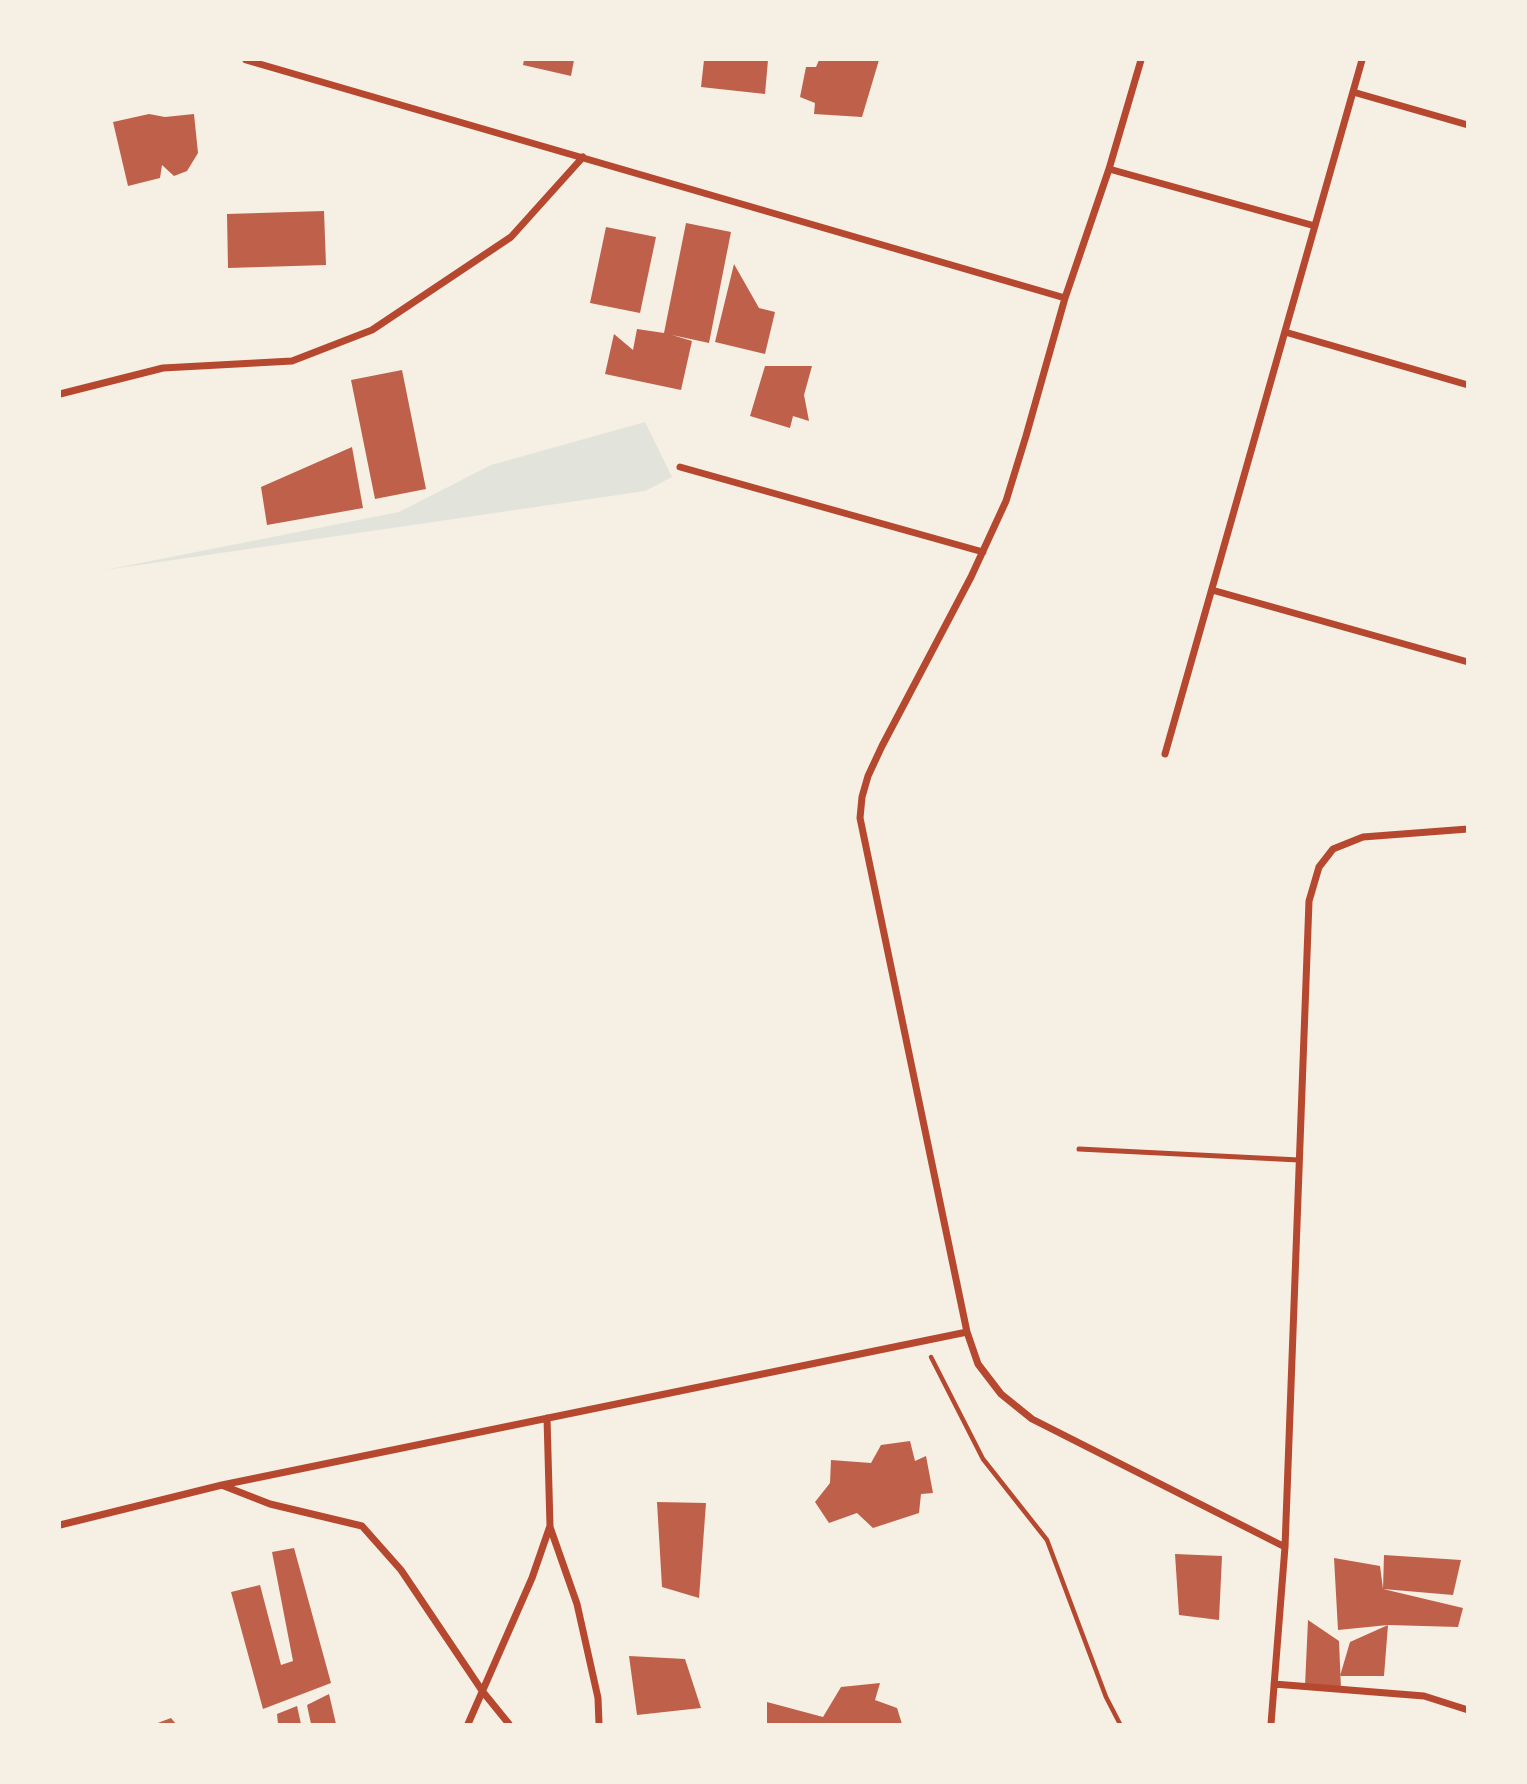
<!DOCTYPE html>
<html>
<head>
<meta charset="utf-8">
<style>
	body { margin:0 }
	#map { position:relative; width:1527px; height:1784px; overflow:hidden; background:#f6efe4; font-family:Quicksand,sans-serif }
	canvas { display:block }
	.frame { position:absolute; inset:0; border:61px solid #f6efe4; pointer-events:none }
</style>
</head>
<body>
<div id="map">
<canvas width="1527" height="1784"></canvas>
<div class="frame"></div>
</div>
<script>
const context = document.querySelector('canvas').getContext('2d');
context.lineJoin = 'round';
function paint(path, color) { context.fillStyle = color; context.fill(path, 'evenodd'); }
const shape = rows => new Path2D(rows.map(r => 'M' + r).join(''));
function trace(path, color, width, dash) { context.strokeStyle = color; context.lineWidth = width; context.lineCap = dash ? 'butt' : 'round'; context.setLineDash(dash || []); context.stroke(path); }
const green = shape([
	[645,422,672,477,645,491,105,570,399,512,491,465]
]);
const building = shape([
	[524,60,574,60,571,76,523,65],
	[704,60,768,60,765,94,701,87],
	[819,60,879,60,862,117,814,114,815,103,800,97,806,67,816,67],
	[149,114,165,117,194,114,198,153,187,171,174,176,162,165,160,178,128,186,113,122],
	[324,211,326,265,228,268,227,214],
	[686,223,731,232,709,343,672,335,692,341,681,390,605,374,614,334,633,350,637,329,664,333],
	[606,227,656,237,640,313,590,303],
	[734,264,759,308,775,312,765,354,715,342],
	[765,366,812,366,804,395,809,421,793,416,790,428,750,416],
	[402,370,426,489,375,499,351,380],
	[352,447,363,508,267,525,261,487],
	[910,1441,915,1461,926,1456,933,1493,921,1494,919,1513,873,1528,857,1513,829,1523,815,1502,830,1483,831,1460,871,1463,881,1445],
	[657,1502,706,1503,699,1598,662,1587],
	[294,1548,331,1683,263,1709,231,1592,260,1585,281,1665,293,1661,272,1552],
	[1175,1554,1222,1556,1219,1620,1179,1615],
	[1384,1555,1461,1560,1453,1595,1383,1589],
	[1334,1558,1380,1566,1383,1589,1463,1608,1458,1627,1388,1625,1384,1676,1340,1676,1350,1642,1388,1625,1338,1630],
	[1308,1620,1339,1641,1341,1689,1305,1686],
	[629,1656,685,1659,701,1708,637,1715],
	[880,1683,875,1700,897,1708,902,1724,767,1724,767,1702,823,1717,841,1687],
	[329,1694,336,1724,311,1724,307,1705],
	[297,1706,301,1724,278,1724,277,1714],
	[171,1718,176,1724,155,1724]
]);
const path = shape([
	[931,1357,983,1459,1047,1540,1106,1697,1120,1724]
]);
const service = shape([
	[1079,1149,1299,1160]
]);
const minor = shape([
	[246,60,1065,298],
	[1141,60,1109,169,1065,298,1026,436,1006,501,971,577,882,746,868,776,862,797,860,818,967,1332,978,1364,1001,1394,1032,1419,1285,1547,1271,1724],
	[1353,92,1468,125],
	[1109,169,1315,226],
	[1285,332,1468,385],
	[60,394,163,368,292,361,372,330,511,237,583,157],
	[680,467,983,552],
	[1212,590,1468,662],
	[1165,754,1362,60],
	[224,1486,270,1504,362,1526,401,1570,483,1692,509,1724],
	[60,1525,222,1485,967,1332],
	[550,1527,577,1604,598,1698,599,1724],
	[1285,1547,1309,901,1319,867,1333,849,1363,837,1468,829],
	[1274,1684,1424,1696,1468,1710],
	[468,1724,532,1578,550,1526,547,1418]
]);
paint(green, '#e2e4dc');
paint(building, '#bf614a');
trace(path, '#b5482f', 4.5);
trace(service, '#b5482f', 5);
trace(minor, '#b5482f', 7);
</script>
</body>
</html>
